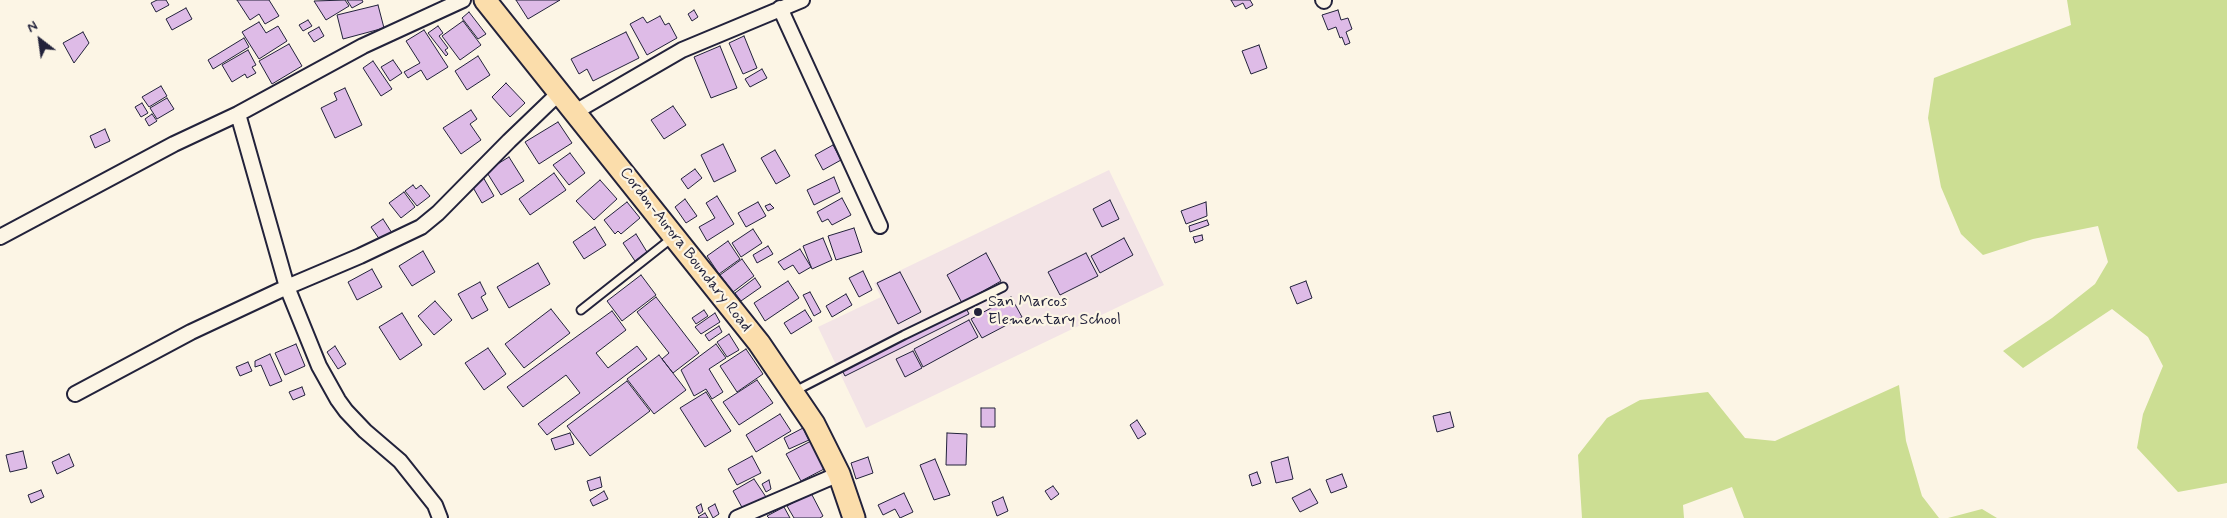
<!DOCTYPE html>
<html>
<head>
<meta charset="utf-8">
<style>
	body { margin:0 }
	#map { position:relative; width:2227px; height:518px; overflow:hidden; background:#fcf5e5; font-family:Mynerve,sans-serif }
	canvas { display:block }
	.north { position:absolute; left:15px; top:15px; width:50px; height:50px; -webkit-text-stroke:4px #fcf5e5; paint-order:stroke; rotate:330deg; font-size:14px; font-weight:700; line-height:20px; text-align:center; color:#22223b }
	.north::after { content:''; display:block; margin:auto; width:18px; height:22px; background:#22223b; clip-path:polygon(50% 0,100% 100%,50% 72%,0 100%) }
</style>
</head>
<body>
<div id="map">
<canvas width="2227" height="518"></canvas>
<div class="north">N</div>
</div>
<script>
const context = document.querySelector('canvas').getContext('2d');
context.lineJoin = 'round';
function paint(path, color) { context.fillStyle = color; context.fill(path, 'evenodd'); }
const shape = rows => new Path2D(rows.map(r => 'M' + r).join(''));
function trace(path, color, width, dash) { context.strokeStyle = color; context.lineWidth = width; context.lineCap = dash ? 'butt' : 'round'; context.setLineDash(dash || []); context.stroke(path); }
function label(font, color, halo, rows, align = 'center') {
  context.font = font + ' Mynerve,sans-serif'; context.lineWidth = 4.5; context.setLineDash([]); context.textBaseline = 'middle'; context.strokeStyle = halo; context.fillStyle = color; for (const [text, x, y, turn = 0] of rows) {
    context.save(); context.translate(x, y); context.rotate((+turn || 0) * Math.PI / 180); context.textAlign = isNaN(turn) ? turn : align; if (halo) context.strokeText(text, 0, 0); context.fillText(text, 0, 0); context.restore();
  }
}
const built = shape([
	[1109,170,1164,285,866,428,818,327,881,297,874,283]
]);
const green = shape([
	[2067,0,2227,0,2227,483,2178,492,2137,448,2143,414,2163,366,2148,337,2112,309,2023,368,2003,351,2052,318,2095,284,2108,262,2098,226,2033,239,1983,255,1961,234,1941,187,1928,118,1934,78,2071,25],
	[1899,385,1906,441,1922,496,1939,518,1744,518,1732,487,1683,505,1684,518,1582,518,1578,455,1607,418,1640,400,1708,392,1745,438,1775,441],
	[1982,509,1997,518,1948,518]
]);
const building = shape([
	[157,0,166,0,169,5,156,12,151,3,157,0],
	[237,0,269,0,279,16,265,24,259,14,250,20,237,0],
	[345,0,349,6,326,20,314,1,345,0],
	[347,0,362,0,363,2,352,8,347,0],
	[516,0,560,0,528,19,516,0],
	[1231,0,1250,0,1253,5,1246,9,1243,3,1235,7,1231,0],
	[378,5,384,28,343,39,337,15,378,5],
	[186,8,192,19,172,30,166,19,186,8],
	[694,10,698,17,692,21,688,14,694,10],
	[1338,10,1341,20,1348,18,1352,29,1346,32,1350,43,1345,45,1342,37,1340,38,1336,27,1328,30,1322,15,1338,10],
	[469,12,486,34,478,39,462,18,469,12],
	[660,16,665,25,669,23,677,38,647,55,630,24,643,17,647,23,660,16],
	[308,20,312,26,303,31,299,25,308,20],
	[463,21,481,45,460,60,442,36,463,21],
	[259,22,266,33,278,26,287,41,259,59,242,32,259,22],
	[438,26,443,33,439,36,448,48,445,50,448,54,446,56,428,33,438,26],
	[319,27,324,36,314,42,308,33,319,27],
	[424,30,448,67,427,80,421,70,408,78,404,72,420,63,406,41,424,30],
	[83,32,89,43,74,63,63,43,83,32],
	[626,32,639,58,593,81,587,69,579,74,571,59,626,32],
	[744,36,757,68,743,74,729,43,744,36],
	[244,38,249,47,213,69,208,60,244,38],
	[289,44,302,66,272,84,259,61,289,44],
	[1259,45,1267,68,1251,74,1242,51,1259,45],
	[720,46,737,88,711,98,694,57,720,46],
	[248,50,256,65,252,67,256,73,247,78,245,74,232,82,222,65,248,50],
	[478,56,490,75,467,90,455,71,478,56],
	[393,60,402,73,390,81,381,67,393,60],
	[373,61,392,89,381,96,363,68,373,61],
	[762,69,767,78,750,87,745,79,762,69],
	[506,83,525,103,510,117,492,97,506,83],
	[161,86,167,96,149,107,142,97,161,86],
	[345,88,362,125,335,138,321,108,337,100,334,93,345,88],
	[167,98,174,109,157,119,150,108,167,98],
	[142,103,148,113,141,117,135,107,142,103],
	[673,106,686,125,664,139,651,120,673,106],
	[471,110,477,119,470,124,481,140,461,154,443,128,471,110],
	[152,114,157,121,149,126,145,119,152,114],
	[558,122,572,143,539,164,525,142,558,122],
	[105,129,110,141,95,148,90,136,105,129],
	[723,144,736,171,714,182,701,155,723,144],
	[833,145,841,160,823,170,815,155,833,145],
	[775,150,790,176,776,184,761,158,775,150],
	[570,153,585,173,569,185,553,165,570,153],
	[509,157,524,181,501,195,486,171,509,157],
	[695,169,702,178,688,189,681,179,695,169],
	[554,173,566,190,530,215,519,199,554,173],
	[483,177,494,196,482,203,471,184,483,177],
	[834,177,840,192,814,205,807,190,834,177],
	[600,180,617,199,594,220,576,201,600,180],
	[413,185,416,189,421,185,430,196,417,206,405,191,413,185],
	[404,192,415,207,401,218,389,203,404,192],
	[717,196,734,224,707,241,699,227,715,218,706,203,717,196],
	[842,198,851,215,832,225,828,219,822,222,817,212,842,198],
	[685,199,697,216,686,223,675,207,685,199],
	[1110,200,1119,219,1102,227,1093,209,1110,200],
	[627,202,640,218,621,234,618,231,615,234,604,220,627,202],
	[758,202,766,216,746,227,738,213,758,202],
	[1206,202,1207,216,1186,224,1181,211,1206,202],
	[770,204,774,208,768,211,765,206,770,204],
	[383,219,392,233,380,240,371,227,383,219],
	[1207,220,1209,225,1190,232,1189,226,1207,220],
	[595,227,606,245,584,259,573,242,595,227],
	[854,228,862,252,836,260,828,236,854,228],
	[753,229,762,243,741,257,732,243,753,229],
	[636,234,647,252,635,261,623,243,636,234],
	[1202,235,1203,240,1195,243,1193,237,1202,235],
	[823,238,832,260,812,269,803,246,823,238],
	[1124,238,1133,255,1100,273,1091,256,1124,238],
	[728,241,740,259,719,274,707,256,728,241],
	[768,246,773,254,757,263,753,255,768,246],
	[800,249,811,267,799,274,793,265,784,270,778,262,800,249],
	[423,251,435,272,412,286,399,266,423,251],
	[986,253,1001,281,962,303,947,275,986,253],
	[1086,253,1098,276,1060,295,1048,272,1086,253],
	[742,259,754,276,733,292,720,275,742,259],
	[538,263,550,284,509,308,497,287,538,263],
	[372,269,382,287,357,300,348,282,372,269],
	[863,271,872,290,859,297,849,278,863,271],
	[900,272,921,312,898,324,877,283,900,272],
	[641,275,656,295,622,321,607,301,641,275],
	[755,278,761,287,741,301,735,293,755,278],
	[788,281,799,298,765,321,754,303,788,281],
	[1306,281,1312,298,1297,304,1290,287,1306,281],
	[480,282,486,294,481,297,488,310,472,319,458,294,480,282],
	[810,292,821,312,814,316,803,295,810,292],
	[846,294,852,305,832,317,826,306,846,294],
	[656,297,699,353,673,373,662,359,669,353,637,312,656,297],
	[1011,297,1022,317,982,338,971,319,1011,297],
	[435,301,452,320,434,335,418,316,435,301],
	[966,308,969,314,845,376,842,370,966,308],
	[551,309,570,333,524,368,505,344,551,309],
	[704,310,708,316,696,324,692,318,704,310],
	[805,310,812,321,791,334,784,323,805,310],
	[612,311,626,330,596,353,608,368,637,346,647,359,547,435,538,424,580,393,566,375,523,407,507,387,612,311],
	[402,313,422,345,400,360,379,327,402,313],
	[715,313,720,322,701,334,695,327,715,313],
	[969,320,978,337,923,367,914,349,969,320],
	[719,326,722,332,709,341,705,335,719,326],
	[729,334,739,350,727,357,717,342,729,334],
	[296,344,305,366,285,375,275,353,296,344],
	[716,344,726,358,709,369,723,392,712,399,706,389,694,396,681,370,716,344],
	[335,346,346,364,338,369,327,352,335,346],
	[488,348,506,374,484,390,465,363,488,348],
	[746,349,763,374,737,392,720,366,746,349],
	[913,351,922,368,905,377,896,359,913,351],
	[270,354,282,381,270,386,261,365,255,367,255,361,270,354],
	[659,355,686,390,654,414,627,379,659,355],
	[248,362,252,371,240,376,236,367,248,362],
	[757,380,773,403,739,425,723,402,757,380],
	[627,381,650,411,590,456,567,426,627,381],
	[302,387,305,395,293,400,289,392,302,387],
	[706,392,731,431,705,447,680,408,706,392],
	[981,408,995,408,995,427,981,427,981,408],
	[1450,412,1454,427,1437,432,1433,416,1450,412],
	[780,414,791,431,756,452,746,435,780,414],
	[1137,420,1146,434,1138,439,1130,425,1137,420],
	[803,428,809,440,789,449,784,438,803,428],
	[570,433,574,444,555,450,551,439,570,433],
	[947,433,967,434,966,465,946,465,947,433],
	[811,441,826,468,801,481,786,454,811,441],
	[23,451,27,468,10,472,6,455,23,451],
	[69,454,74,466,57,474,52,462,69,454],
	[752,456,761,473,737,485,728,469,752,456],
	[868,457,873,473,856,479,851,463,868,457],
	[1288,457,1293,479,1276,483,1271,462,1288,457],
	[935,459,950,495,934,500,920,465,935,459],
	[1257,472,1261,483,1252,486,1249,475,1257,472],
	[1342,474,1347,487,1331,493,1326,480,1342,474],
	[600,477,602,487,590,491,587,481,600,477],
	[754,479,766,497,744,511,733,491,754,479],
	[769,480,771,489,766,492,762,484,769,480],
	[1053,486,1059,494,1051,500,1045,491,1053,486],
	[1310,489,1318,503,1300,512,1292,498,1310,489],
	[41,490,44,497,31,503,28,495,41,490],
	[604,491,608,499,593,506,590,500,604,491],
	[811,493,823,516,820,518,794,518,787,506,811,493],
	[904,493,913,512,900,518,895,509,883,515,878,505,904,493],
	[1003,497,1008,511,997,516,992,502,1003,497],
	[701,504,703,511,699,514,696,507,701,504],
	[715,504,719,514,713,518,708,508,715,504],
	[784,507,790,518,769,518,767,516,784,507],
	[705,513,708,518,699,518,698,517,705,513]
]);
const service = shape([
	[581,310,672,238],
	[795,391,904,335,1003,287]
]);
const minor = shape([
	[1323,0,1324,1],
	[780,8,880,226],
	[575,112,682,50,802,0],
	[238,114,287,287,319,366,338,400,346,411,365,431,400,461,435,505,440,518],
	[0,237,174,144,238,114,363,46,463,0],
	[75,394,191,332,287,287,360,256,421,227,438,213,509,141,559,93],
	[737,518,839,474]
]);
const primary = shape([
	[485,0,759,343,814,424,839,474,854,518]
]);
const markers = [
	[978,312,5,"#22223b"]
];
const streetNames = [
	["Cordon-Aurora Boundary Road",685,250,52]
];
const poiNames = [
	["San Marcos",988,303],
	["Elementary School",988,321]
];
paint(built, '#f3e4e6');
paint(green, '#ccde93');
paint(building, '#debbe7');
trace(building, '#22223b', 1);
trace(service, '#22223b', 11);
trace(minor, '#22223b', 18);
trace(primary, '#22223b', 25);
trace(service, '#fcf5e5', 7);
trace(minor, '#fcf5e5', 14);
trace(primary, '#fbddab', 21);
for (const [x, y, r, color] of markers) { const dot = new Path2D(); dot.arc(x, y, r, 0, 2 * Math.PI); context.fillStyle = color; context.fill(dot); trace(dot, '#fcf5e5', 2); }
label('16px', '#22223b', '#fcf5e5', streetNames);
label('16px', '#22223b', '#fcf5e5', poiNames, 'left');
</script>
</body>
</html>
